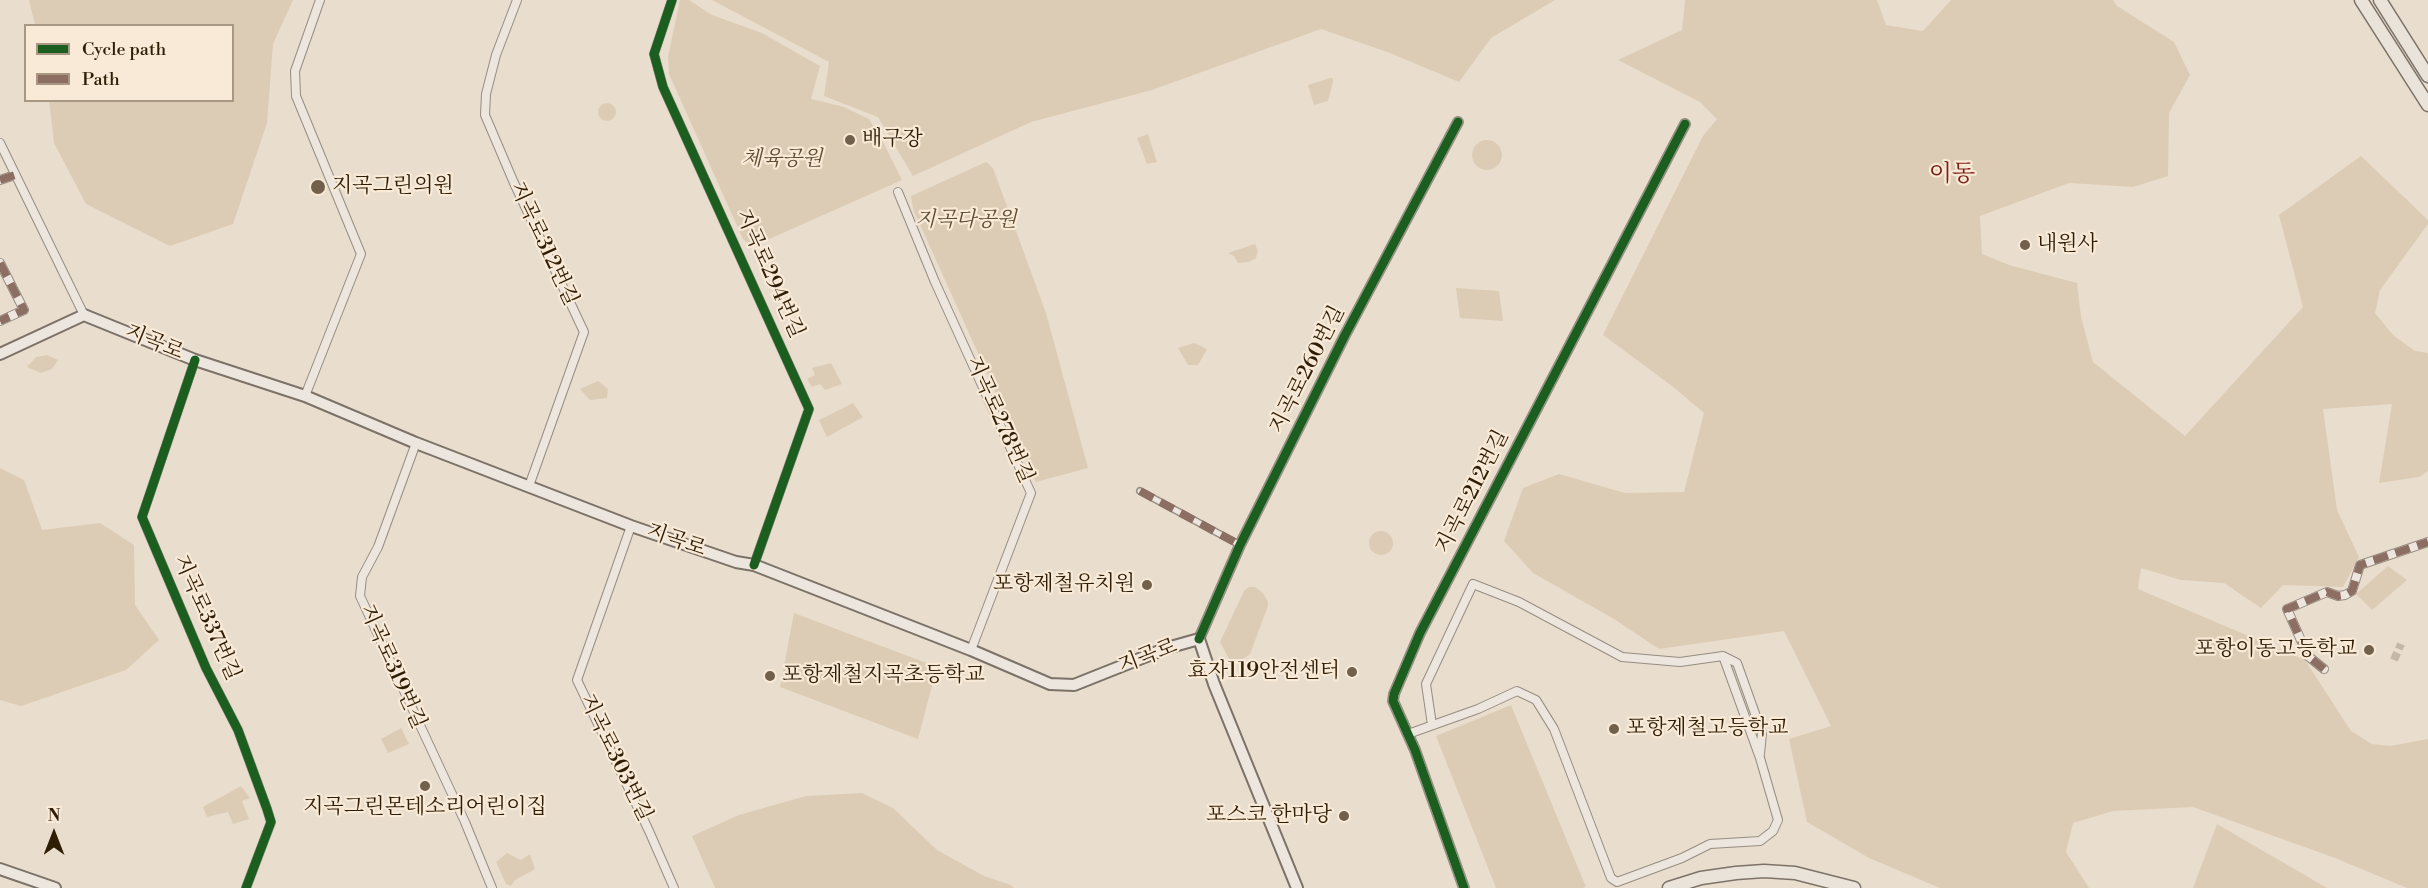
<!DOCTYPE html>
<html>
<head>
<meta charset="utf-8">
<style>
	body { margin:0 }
	#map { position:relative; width:2428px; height:888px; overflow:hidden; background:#e9ddcd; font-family:"Libre Bodoni",serif }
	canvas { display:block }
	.legend { position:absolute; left:24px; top:24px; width:210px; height:78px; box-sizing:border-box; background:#f8ead7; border:2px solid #a89883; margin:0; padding:8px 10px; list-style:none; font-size:18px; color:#2f1d06 }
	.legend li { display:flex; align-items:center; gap:12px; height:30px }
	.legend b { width:30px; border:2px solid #a89883 }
	.north { position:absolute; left:24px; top:804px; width:60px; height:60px; -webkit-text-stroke:4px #f8ead7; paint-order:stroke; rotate:0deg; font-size:16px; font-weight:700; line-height:24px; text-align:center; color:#2f1d06 }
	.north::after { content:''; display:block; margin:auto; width:21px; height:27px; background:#2f1d06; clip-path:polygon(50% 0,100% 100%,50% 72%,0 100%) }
</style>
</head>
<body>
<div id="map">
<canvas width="2428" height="888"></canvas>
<ul class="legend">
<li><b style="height:8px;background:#1b5e20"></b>Cycle path</li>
<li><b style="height:8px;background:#8d6e63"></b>Path</li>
</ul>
<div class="north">N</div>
</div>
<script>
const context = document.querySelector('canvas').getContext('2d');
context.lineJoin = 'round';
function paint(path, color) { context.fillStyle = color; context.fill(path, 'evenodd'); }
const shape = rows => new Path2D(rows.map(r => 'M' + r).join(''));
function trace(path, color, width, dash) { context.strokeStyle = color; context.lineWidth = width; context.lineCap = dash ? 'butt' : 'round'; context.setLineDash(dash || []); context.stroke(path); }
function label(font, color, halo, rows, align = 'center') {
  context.font = font + ' "Libre Bodoni","Noto Serif KR",serif'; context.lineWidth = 4.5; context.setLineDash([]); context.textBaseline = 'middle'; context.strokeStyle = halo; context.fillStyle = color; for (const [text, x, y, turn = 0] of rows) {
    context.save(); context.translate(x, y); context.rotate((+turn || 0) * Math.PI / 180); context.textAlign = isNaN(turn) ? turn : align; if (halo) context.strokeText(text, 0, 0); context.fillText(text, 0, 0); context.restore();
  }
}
const green = shape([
	[29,0,293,0,273,44,267,123,233,224,170,246,86,204,54,143,49,101,232,100,232,26,35,25],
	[680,0,689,0,712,15,762,33,820,66,811,99,844,107,869,119,881,138,902,180,758,244,748,243,743,239,669,74,668,57],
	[712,0,1555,0,1491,38,1459,82,1390,53,1321,29,1152,90,1031,122,913,176,878,117,824,96,829,62],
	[1685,0,1877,0,1886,25,1923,31,1951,0,2113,0,2117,6,2174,42,2190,75,2169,113,2168,176,2133,187,2069,183,1980,216,1982,254,2009,265,2077,283,2081,317,2093,362,2185,436,2303,307,2279,215,2361,156,2428,220,2428,224,2380,290,2375,313,2393,335,2415,351,2428,353,2428,471,2419,477,2379,483,2392,404,2323,409,2337,510,2359,557,2343,587,2283,585,2261,608,2224,583,2181,580,2141,568,2138,589,2305,660,2351,731,2372,744,2390,746,2428,739,2428,888,2407,888,2335,858,2193,807,2113,811,2073,823,2066,852,2089,888,1940,888,1869,858,1807,822,1789,739,1831,726,1784,631,1659,649,1614,619,1533,573,1504,541,1523,488,1559,474,1625,493,1684,492,1704,413,1672,386,1603,335,1703,136,1717,119,1700,102,1618,60,1682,30],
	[1330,78,1333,78,1333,82,1328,101,1314,105,1308,85],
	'598 112a9 9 0 1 1 18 0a9 9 0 1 1-18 0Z',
	[1148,134,1157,162,1147,164,1137,138],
	'1472 155a15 15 0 1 1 30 0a15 15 0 1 1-30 0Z',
	[986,162,993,168,1046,313,1088,468,1036,482,913,209,911,196],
	[1255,244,1258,251,1256,258,1249,262,1238,263,1234,256,1228,253],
	[1456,288,1499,291,1503,321,1460,318],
	[1194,343,1207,349,1198,365,1188,365,1178,348],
	[47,355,58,360,52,369,41,373,27,367,36,357],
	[831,363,842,384,825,390,820,384,812,387,807,379,815,375,812,368],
	[598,381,608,389,607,398,590,400,580,389],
	[853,403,863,417,827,437,819,420],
	[0,468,24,480,42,530,100,523,134,545,135,605,159,640,126,670,21,706,0,700],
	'1369 543a12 12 0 1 1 24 0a12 12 0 1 1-24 0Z',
	[2388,566,2407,580,2372,610,2356,594],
	[1249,587,1255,587,1263,593,1268,602,1268,606,1250,654,1243,659,1229,659,1220,642,1244,591],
	[794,613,937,667,918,739,780,687],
	[1511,705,1586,887,1583,888,1496,888,1436,736],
	[401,728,409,744,388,753,381,739],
	[241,786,250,798,242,801,249,819,233,824,228,812,207,817,203,807],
	[862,793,893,808,937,850,984,876,1011,885,1014,888,715,888,692,836,739,815,806,796],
	[2217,824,2327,888,2193,888],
	[507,853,521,860,530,854,535,869,515,880,511,886,506,884,496,862]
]);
const minorTunnel = shape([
	[2394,660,2401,644]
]);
const pedestrian = shape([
	[1140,491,1240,545]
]);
const minor = shape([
	[517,0,496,55,486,94,485,115,514,183,584,332,529,486],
	[672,0,654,54,663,87,809,409,754,565],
	[0,143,84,315],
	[0,180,15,175],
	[898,192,935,282,1031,493,971,650],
	[0,263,24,310,0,321],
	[195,360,142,517,206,668,238,730,267,809,271,822,246,888],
	[305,396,361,254,296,96,295,71,320,0],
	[416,443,378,547,362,577,360,596,465,822,492,888],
	[631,526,577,680,649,831,674,888],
	[2324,669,2308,656,2287,609,2327,592,2338,596,2345,595,2352,591,2360,565,2428,542],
	[1432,725,1426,684,1473,584,1519,602,1622,657,1680,662,1723,656,1737,663,1762,733,1760,754],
	[1408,734,1478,709,1517,691,1536,700,1554,729,1611,878,1617,882,1682,858,1710,844,1760,841,1773,831,1778,820,1760,758,1723,656]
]);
const tertiary = shape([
	[1199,639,1240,545,1345,335,1458,122],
	[1464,888,1415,750,1393,701,1394,694,1420,633,1685,124]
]);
const secondary = shape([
	[0,354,84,315,195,360,305,396,416,443,631,526,736,562,754,565,971,650,1050,684,1074,685,1167,648,1199,639,1214,684,1297,888],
	[0,869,55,888]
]);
const primary = shape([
	[2361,0,2428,105],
	[2380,0,2428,76],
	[1669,888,1701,878,1736,873,1764,871,1795,873,1854,888]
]);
const quiet = shape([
	[0,180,15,175],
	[0,263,24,310,0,321],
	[1140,491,1240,545],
	[2324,669,2308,656,2287,609,2327,592,2338,596,2345,595,2352,591,2360,565,2428,542]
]);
const cycleway = shape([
	[672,0,654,54,663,87,809,409,754,565],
	[195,360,142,517,206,668,238,730,267,809,271,822,246,888],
	[1199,639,1240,545,1345,335,1458,122],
	[1464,888,1415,750,1393,701,1394,694,1420,633,1685,124]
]);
const markers = [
	[850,140,6,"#70604c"],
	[318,187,8,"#70604c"],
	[2025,245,6,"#70604c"],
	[1147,585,6,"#70604c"],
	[2369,650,6,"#70604c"],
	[1352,672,6,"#70604c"],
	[770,676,6,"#70604c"],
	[1614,729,6,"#70604c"],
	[425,786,6,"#70604c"],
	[1344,816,6,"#70604c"]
];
const poiNames = [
	["배구장",862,140],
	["지곡그린의원",332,187],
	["내원사",2037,245],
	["포항제철유치원",1135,585,"right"],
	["포항이동고등학교",2357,650,"right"],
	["효자119안전센터",1340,672,"right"],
	["포항제철지곡초등학교",782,676],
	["포항제철고등학교",1626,729],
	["지곡그린몬테소리어린이집",425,808,"center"],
	["포스코 한마당",1332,816,"right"]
];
const parkNames = [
	["체육공원",782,160],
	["지곡다공원",966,221]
];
const streetNames = [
	["지곡로312번길",543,244,65],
	["지곡로294번길",769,274,66],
	["지곡로",154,343,22],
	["지곡로260번길",1308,370,-63],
	["지곡로278번길",999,420,66],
	["지곡로212번길",1473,492,-63],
	["지곡로",676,541,19],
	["지곡로337번길",206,618,66],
	["지곡로",1148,657,-21],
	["지곡로319번길",392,667,66],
	["지곡로303번길",615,758,64]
];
const quarterNames = [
	["이동",1952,175]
];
paint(green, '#ddccb5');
trace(minorTunnel, '#c4b7a5', 8, [8, 4]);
trace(pedestrian, '#968d81', 8);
trace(minor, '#968d81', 10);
trace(tertiary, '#968d81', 12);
trace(secondary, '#7c7267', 14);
trace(primary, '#7c7267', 15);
trace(pedestrian, '#ece6df', 5);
trace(minor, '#ece6df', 8);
trace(tertiary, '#ece6df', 9);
trace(secondary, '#ece6df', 10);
trace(primary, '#eae3d9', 12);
trace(quiet, '#8d6e63', 8, [15, 8]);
trace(cycleway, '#1b5e20', 9);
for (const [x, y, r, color] of markers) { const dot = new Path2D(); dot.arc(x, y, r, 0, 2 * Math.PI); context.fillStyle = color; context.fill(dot); trace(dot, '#f8ead7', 2); }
label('21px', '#2f1d06', '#f8ead7', poiNames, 'left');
label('italic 21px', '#604d34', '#f8ead7', parkNames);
label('21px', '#2f1d06', '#f8ead7', streetNames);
label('24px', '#7a1f14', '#f8ead7', quarterNames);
</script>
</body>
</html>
